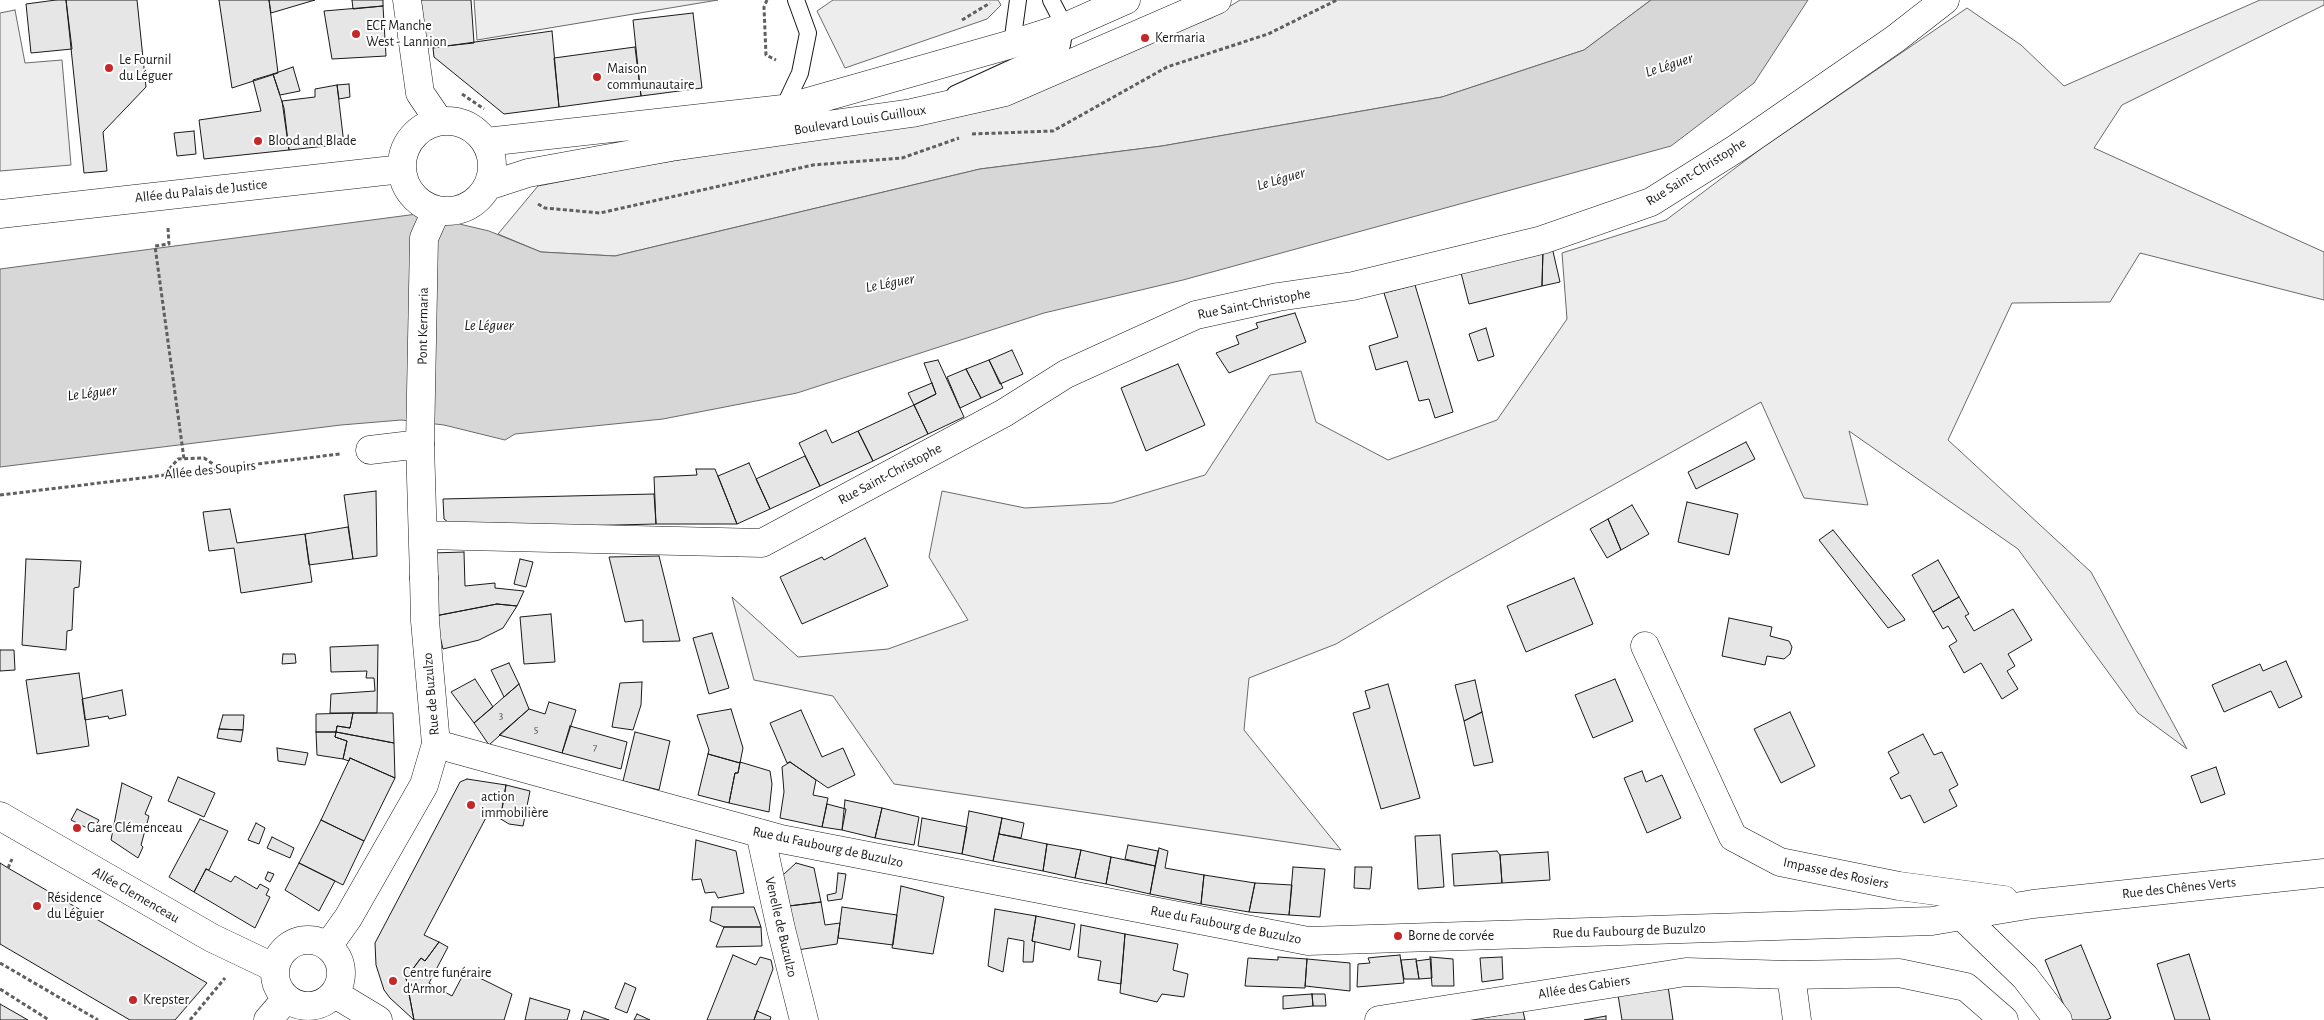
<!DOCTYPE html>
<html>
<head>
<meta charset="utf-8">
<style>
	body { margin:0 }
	canvas { display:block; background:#fff }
</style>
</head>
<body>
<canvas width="2324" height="1020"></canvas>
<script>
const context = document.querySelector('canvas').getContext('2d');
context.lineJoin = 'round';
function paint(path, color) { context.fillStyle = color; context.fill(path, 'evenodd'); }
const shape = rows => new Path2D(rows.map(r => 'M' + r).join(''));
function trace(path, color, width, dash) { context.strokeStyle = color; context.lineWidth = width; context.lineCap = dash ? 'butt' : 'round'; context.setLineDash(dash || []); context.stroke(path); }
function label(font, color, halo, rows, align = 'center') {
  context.font = font + ' "Alegreya Sans",sans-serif'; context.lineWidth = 4; context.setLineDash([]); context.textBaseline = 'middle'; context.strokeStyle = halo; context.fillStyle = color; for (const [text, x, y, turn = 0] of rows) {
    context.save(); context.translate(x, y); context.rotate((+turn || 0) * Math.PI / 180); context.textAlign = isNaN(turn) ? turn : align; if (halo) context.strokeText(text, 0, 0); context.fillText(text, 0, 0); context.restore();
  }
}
const built = shape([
	[474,0,718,0,477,40,474,0],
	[833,0,998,0,1001,5,987,19,845,68,817,11,833,0],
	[1240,0,1651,0,1584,50,1442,97,1162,146,980,169,615,256,541,252,498,234,538,186,630,168,973,111,1211,18,1240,0],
	[2260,0,2324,0,2324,5,2122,105,2094,148,2324,252,2324,300,2140,253,2110,302,2012,303,1948,440,2091,572,2187,749,2138,713,2018,549,1849,431,1868,505,1804,498,1761,402,1449,577,1336,644,1249,678,1244,730,1341,850,894,784,833,696,754,680,732,597,798,657,888,649,968,620,929,557,942,491,1025,508,1112,503,1205,475,1270,375,1301,371,1316,422,1388,460,1497,420,1567,319,1562,253,1666,220,1762,148,1967,8,2021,45,2064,86,2260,0],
	[15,10,25,63,62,60,71,165,0,171,0,13,15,10]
]);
const water = shape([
	[1651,0,1808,0,1754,83,1671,146,1183,280,1044,313,797,393,663,419,515,434,505,440,444,425,401,420,341,425,0,467,0,269,417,214,489,231,541,252,615,256,980,169,1162,146,1442,97,1584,50,1651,0]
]);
const building = shape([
	[56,0,66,0,72,49,31,53,26,4,56,0],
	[66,0,137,0,146,87,103,132,107,171,84,173,66,0],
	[219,0,269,0,278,73,232,88,219,0],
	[269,0,315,0,271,13,269,0],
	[352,0,383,0,383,6,353,9,352,0],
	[421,0,471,0,474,43,426,48,421,0],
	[383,6,386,56,332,59,324,11,383,6],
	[693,13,702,88,641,96,633,20,693,13],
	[552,31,559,107,504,114,434,57,433,48,552,31],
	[635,47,641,96,559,107,554,58,635,47],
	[293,67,300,91,280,95,273,74,293,67],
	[273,74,284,108,289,150,204,159,199,120,261,111,253,80,273,74],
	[349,84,350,97,339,99,337,85,349,84],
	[337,85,344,144,289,150,282,101,315,97,315,89,337,85],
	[194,131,196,154,177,156,174,133,194,131],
	[1552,247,1560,282,1542,286,1543,249,1552,247],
	[1543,249,1542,286,1469,304,1460,269,1543,249],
	[1415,285,1453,412,1435,418,1429,399,1419,401,1407,361,1376,370,1369,346,1398,337,1384,293,1415,285],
	[1295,313,1306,342,1229,373,1216,353,1239,344,1236,336,1258,328,1256,323,1295,313],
	[1486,328,1494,356,1478,361,1469,334,1486,328],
	[1012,350,1023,374,1000,384,989,360,1012,350],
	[938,360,964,417,928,434,914,405,936,394,924,363,938,360],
	[989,360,1003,388,981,398,966,369,989,360],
	[1178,364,1205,425,1146,451,1121,388,1178,364],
	[966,369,981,398,960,408,947,377,966,369],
	[932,383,936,394,914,405,908,393,932,383],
	[914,405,928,434,873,461,858,431,914,405],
	[826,430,832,443,858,431,873,461,820,486,799,443,826,430],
	[1746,442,1755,459,1696,489,1688,472,1746,442],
	[805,456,820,486,770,509,756,479,805,456],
	[749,463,770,509,737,524,718,476,749,463],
	[696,469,715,469,737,524,656,524,654,477,697,475,696,469],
	[376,491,377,556,353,559,344,495,376,491],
	[654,494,656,524,457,529,444,519,443,499,654,494],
	[1687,502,1738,514,1729,555,1678,542,1687,502],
	[1632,505,1649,534,1621,550,1608,519,1632,505],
	[230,509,237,543,305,534,312,582,241,593,234,548,209,551,203,512,230,509],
	[1608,519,1621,550,1607,558,1590,529,1608,519],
	[348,527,353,559,309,565,305,534,348,527],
	[1833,530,1904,618,1905,620,1888,628,1819,540,1833,530],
	[865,538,888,586,802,624,780,577,822,557,824,560,865,538],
	[464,552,465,586,495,583,495,588,524,591,517,606,497,604,435,616,432,553,464,552],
	[659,556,680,641,643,642,643,620,625,622,609,557,659,556],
	[26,559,81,561,79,587,74,588,72,630,67,631,66,650,22,645,26,559],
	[520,559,533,562,526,587,514,584,520,559],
	[1938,560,1959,597,1933,612,1912,575,1938,560],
	[1574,578,1593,624,1526,652,1507,606,1574,578],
	[1959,597,1969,614,1965,616,1974,631,2013,609,2032,640,2008,654,2015,666,2007,671,2018,689,2002,699,1981,663,1964,673,1949,646,1957,641,1948,626,1943,629,1933,612,1959,597],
	[497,604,517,606,503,628,479,640,443,649,435,616,497,604],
	[551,614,555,662,524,664,520,617,551,614],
	[1729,618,1772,627,1770,636,1789,641,1792,647,1790,654,1784,659,1767,656,1765,665,1722,656,1729,618],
	[712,633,729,688,709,694,693,638,712,633],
	[378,645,377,713,330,713,331,694,375,691,374,678,366,678,367,671,331,672,330,647,378,645],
	[0,650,14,650,15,670,0,671,0,650],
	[283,654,295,654,296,663,282,664,283,654],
	[2286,661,2302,697,2279,708,2271,691,2224,712,2212,685,2260,664,2263,671,2286,661],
	[509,663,519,684,504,697,491,670,509,663],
	[79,673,89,746,37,754,26,680,79,673],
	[475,679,493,707,474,723,451,692,475,679],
	[1615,679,1633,721,1593,738,1575,695,1615,679],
	[1475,680,1482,712,1464,721,1455,685,1475,680],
	[642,682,641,705,633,730,612,727,620,683,642,682],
	[519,684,529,709,489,745,474,723,519,684],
	[1388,684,1420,798,1381,809,1353,713,1370,708,1365,691,1388,684],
	[122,690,126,715,109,719,108,716,85,720,82,699,122,690],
	[549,702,576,710,562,753,499,735,529,709,545,714,549,702],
	[731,709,743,748,740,763,708,754,709,750,697,715,731,709],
	[801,710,822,757,843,748,855,775,828,788,790,762,787,763,770,723,801,710],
	[1482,712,1493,762,1474,766,1464,721,1482,712],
	[1790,712,1815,766,1781,783,1754,729,1790,712],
	[353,713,350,728,337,726,336,732,316,732,316,714,353,713],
	[353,713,393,713,394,743,336,732,337,726,350,728,353,713],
	[223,715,244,715,243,730,219,729,223,715],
	[570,726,627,742,621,769,562,753,570,726],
	[219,729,243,730,241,742,217,738,219,729],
	[316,732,336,732,335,737,347,741,343,759,317,755,316,732],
	[336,732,394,743,395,778,350,758,349,761,343,759,347,741,335,737,336,732],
	[635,732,670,741,659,790,623,781,635,732],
	[1923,734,1934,755,1942,752,1958,785,1949,790,1957,806,1924,823,1910,795,1901,799,1890,778,1899,773,1888,752,1923,734],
	[277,748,308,753,305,765,278,761,277,748],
	[708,754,740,763,738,773,735,773,729,803,698,795,708,754],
	[350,758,395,778,364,841,321,820,350,758],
	[740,762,770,771,772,784,769,812,729,803,735,773,738,773,740,762],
	[790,762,816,780,813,795,828,798,822,827,780,818,784,792,782,767,790,762],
	[2216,767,2225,794,2201,803,2191,776,2216,767],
	[1642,771,1646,782,1662,775,1681,818,1647,833,1624,778,1642,771],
	[178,777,215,793,204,817,168,801,178,777],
	[467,779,506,785,501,815,489,812,424,935,439,942,425,961,421,958,406,978,414,1020,390,998,384,990,376,965,375,943,460,782,467,779],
	[122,783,152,797,145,814,149,816,141,845,143,847,138,858,111,840,122,783],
	[506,785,530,791,523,826,509,824,491,813,501,815,506,785],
	[845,800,882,808,875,838,842,830,845,800],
	[827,804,846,809,842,830,822,827,827,804],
	[882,808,919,817,914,845,875,838,882,808],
	[77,809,99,820,93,831,71,820,77,809],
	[969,811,1002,818,993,861,962,854,969,811],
	[922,818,967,827,962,854,918,846,922,818],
	[1002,818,1024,823,1021,838,999,834,1002,818],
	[200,819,228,831,209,870,206,869,194,892,169,877,200,819],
	[321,820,364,841,343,885,299,863,321,820],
	[256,823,265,828,259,844,248,840,256,823],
	[999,834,1047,844,1043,871,993,861,999,834],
	[1440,835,1444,887,1418,889,1415,836,1440,835],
	[272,837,294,848,290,858,267,848,272,837],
	[696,840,736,851,744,893,718,898,715,892,705,893,701,879,692,880,696,840],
	[1047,844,1081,850,1075,878,1043,871,1047,844],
	[1128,845,1158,851,1155,866,1125,859,1128,845],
	[1159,848,1168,851,1165,868,1204,875,1201,904,1150,894,1159,848],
	[1081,850,1111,857,1106,884,1075,878,1081,850],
	[1497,851,1500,855,1502,883,1454,886,1452,854,1497,851],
	[1548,852,1550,880,1502,883,1500,855,1548,852],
	[1111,857,1155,866,1150,894,1106,884,1111,857],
	[0,863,8,868,207,983,175,1020,130,1020,0,944,0,863],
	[299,863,335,881,319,911,285,890,299,863],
	[796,863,814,868,821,902,789,906,783,875,796,863],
	[1293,867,1325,869,1320,917,1289,915,1293,867],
	[1355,867,1372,867,1370,889,1354,888,1355,867],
	[206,869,231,882,235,876,257,889,260,884,269,889,266,895,270,897,255,928,194,892,206,869],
	[268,872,274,874,270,882,265,879,268,872],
	[838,873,846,874,842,899,828,901,827,895,836,893,838,873],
	[1204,875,1255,883,1249,912,1201,904,1204,875],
	[1255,883,1292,885,1289,915,1249,912,1255,883],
	[901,886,944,897,933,954,892,948,901,886],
	[821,902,825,925,840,923,837,944,797,950,789,906,821,902],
	[712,907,754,907,761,927,724,927,710,921,712,907],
	[842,907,897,915,893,945,838,938,842,907],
	[995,909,1036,916,1032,941,1035,942,1033,962,1023,962,1024,941,1008,938,1003,972,988,966,995,909],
	[1036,916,1075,924,1070,950,1032,941,1036,916],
	[1081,925,1125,934,1121,984,1098,980,1101,961,1078,957,1081,925],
	[724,927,761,927,762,946,716,947,724,927],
	[1125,934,1178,944,1173,970,1188,974,1184,997,1162,994,1157,1002,1120,993,1125,934],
	[439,942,448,947,429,983,452,996,465,971,490,983,512,994,504,1020,414,1020,406,978,421,958,425,961,439,942],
	[2081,945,2111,1018,2106,1020,2070,1020,2045,960,2081,945],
	[2189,954,2210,1020,2175,1020,2157,964,2189,954],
	[733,955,756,965,760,957,771,960,773,969,754,1020,707,1020,733,955],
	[1400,955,1404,983,1357,987,1358,964,1370,963,1368,958,1377,957,1400,955],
	[1278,957,1307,959,1305,988,1245,986,1248,958,1278,960,1278,957],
	[1430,957,1453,959,1454,986,1432,986,1430,957],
	[1502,957,1503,979,1482,982,1480,958,1502,957],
	[1307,959,1350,963,1350,991,1305,986,1307,959],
	[1416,959,1419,979,1404,979,1401,960,1416,959],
	[1431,959,1432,978,1419,979,1416,961,1431,959],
	[625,983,636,988,627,1013,615,1008,625,983],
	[1668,986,1673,1020,1622,1020,1618,995,1668,986],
	[1312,994,1325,994,1326,1006,1313,1006,1312,994],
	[1312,994,1313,1006,1283,1009,1283,996,1312,994],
	[530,998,570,1010,567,1020,525,1020,530,998],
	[0,1004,28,1020,0,1020,0,1004],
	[584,1011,609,1020,581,1020,584,1011],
	[757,1011,771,1017,770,1020,754,1020,757,1011],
	[1523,1011,1525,1020,1470,1020,1488,1017,1523,1011],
	[637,1014,650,1020,634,1020,637,1014],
	[1606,1016,1606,1020,1584,1020,1606,1016]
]);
const path = shape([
	[767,0,764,7,766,55,776,60],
	[962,20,990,3],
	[462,94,484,109],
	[972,134,1053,131,1167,67,1268,34,1337,0],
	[538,204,545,208,600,213,813,165,902,158,959,138],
	[168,228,169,244,155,246,184,459],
	[165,474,178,459,204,458,222,470],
	[0,495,340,454],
	[8,868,12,859],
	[0,963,98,1020],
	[0,989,49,1020],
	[190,1020,225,978]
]);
const lane = shape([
	[1012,44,1018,0],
	[955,94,1062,45,1065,27,1051,0],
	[783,109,800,73,808,33,796,0]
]);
const street = shape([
	[370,450,420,444,424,578],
	[424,535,762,543,1004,413,1066,374,1196,315,1278,297,1353,286,1542,240,1651,202,1737,148,1895,39,1945,0],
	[1645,646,1733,837,1780,862,1899,886,2004,900],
	[436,744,781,839,1308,941,1932,921,2033,904,2324,873],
	[760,833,781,929,804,1020],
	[1962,916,2025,977,2058,1020],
	[1791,975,1797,1020],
	[268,1020,286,999],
	[1379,1020,1686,972,1791,975,1899,973,1966,987,2004,1020]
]);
const secondary = shape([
	[407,0,420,93,439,121],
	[420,444,424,238,436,211],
	[0,816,212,938,275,968],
	'275 973a33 33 0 1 1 66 0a33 33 0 1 1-66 0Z',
	[328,946,348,918,424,785,436,744,425,621,424,578],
	[335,994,378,1020]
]);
const primary = shape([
	'402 166a45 45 0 1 1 90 0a45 45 0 1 1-90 0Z',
	[486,142,783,109,1012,44,1065,27,1126,0],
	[488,186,528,173,671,147,912,113,1005,92,1217,0],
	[0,214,402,169]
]);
const markers = [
	[356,34,5,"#c62828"],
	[1145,38,5,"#c62828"],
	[109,68,5,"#c62828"],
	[597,77,5,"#c62828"],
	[258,141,5,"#c62828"],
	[471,805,5,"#c62828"],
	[77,828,5,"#c62828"],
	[37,906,5,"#c62828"],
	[1398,936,5,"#c62828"],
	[393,981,5,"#c62828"],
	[133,1000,5,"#c62828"]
];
const numberNames = [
	["3",501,716],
	["5",536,730],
	["7",595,748]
];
const poiNames = [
	["ECF Manche",366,26],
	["West - Lannion",366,42],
	["Kermaria",1155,38],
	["Le Fournil",119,60],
	["du Léguer",119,76],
	["Maison",607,69],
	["communautaire",607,85],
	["Blood and Blade",268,141],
	["action",481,797],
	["immobilière",481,813],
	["Gare Clémenceau",87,828],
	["Résidence",47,898],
	["du Léguier",47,914],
	["Borne de corvée",1408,936],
	["Centre funéraire",403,973],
	["d'Armor",403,989],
	["Krepster",143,1000]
];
const streetNames = [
	["Boulevard Louis Guilloux",860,120,-9],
	["Rue Saint-Christophe",1696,172,-32],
	["Allée du Palais de Justice",201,191,-6],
	["Rue Saint-Christophe",1254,304,-11],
	["Pont Kermaria",423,326,-89],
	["Allée des Soupirs",210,470,-6],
	["Rue Saint-Christophe",890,474,-28],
	["Rue de Buzulzo",431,694,-95],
	["Rue du Faubourg de Buzulzo",828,847,12],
	["Impasse des Rosiers",1836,873,12],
	["Rue des Chênes Verts",2179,888,-6],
	["Allée Clemenceau",136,895,30],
	["Rue du Faubourg de Buzulzo",1226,925,11],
	["Venelle de Buzulzo",781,927,77],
	["Rue du Faubourg de Buzulzo",1629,931,-2],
	["Allée des Gabiers",1584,987,-9]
];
const waterNames = [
	["Le Léguer",1669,65,-18],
	["Le Léguer",1281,179,-16],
	["Le Léguer",890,283,-11],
	["Le Léguer",489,325],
	["Le Léguer",92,393,-7]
];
paint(built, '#ededed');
trace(built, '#6a6a6a', 1);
paint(water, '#d7d7d7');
trace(water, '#6a6a6a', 1);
paint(building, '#e6e6e6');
trace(building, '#1a1a1a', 1);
trace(lane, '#1a1a1a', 18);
trace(street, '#1a1a1a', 29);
trace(secondary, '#1a1a1a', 29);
trace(primary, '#1a1a1a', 29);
trace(path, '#5f5f5f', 3, [4, 2.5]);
trace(lane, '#fff', 16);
trace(street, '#fff', 28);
trace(secondary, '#fff', 28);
trace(primary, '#fff', 28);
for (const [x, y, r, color] of markers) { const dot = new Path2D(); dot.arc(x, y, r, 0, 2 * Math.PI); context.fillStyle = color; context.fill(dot); trace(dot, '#fff', 2); }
label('11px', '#4d4d4d', null, numberNames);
label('14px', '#1a1a1a', '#fff', poiNames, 'left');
label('14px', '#1a1a1a', '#fff', streetNames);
label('italic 15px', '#1a1a1a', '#fff', waterNames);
</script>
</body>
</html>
